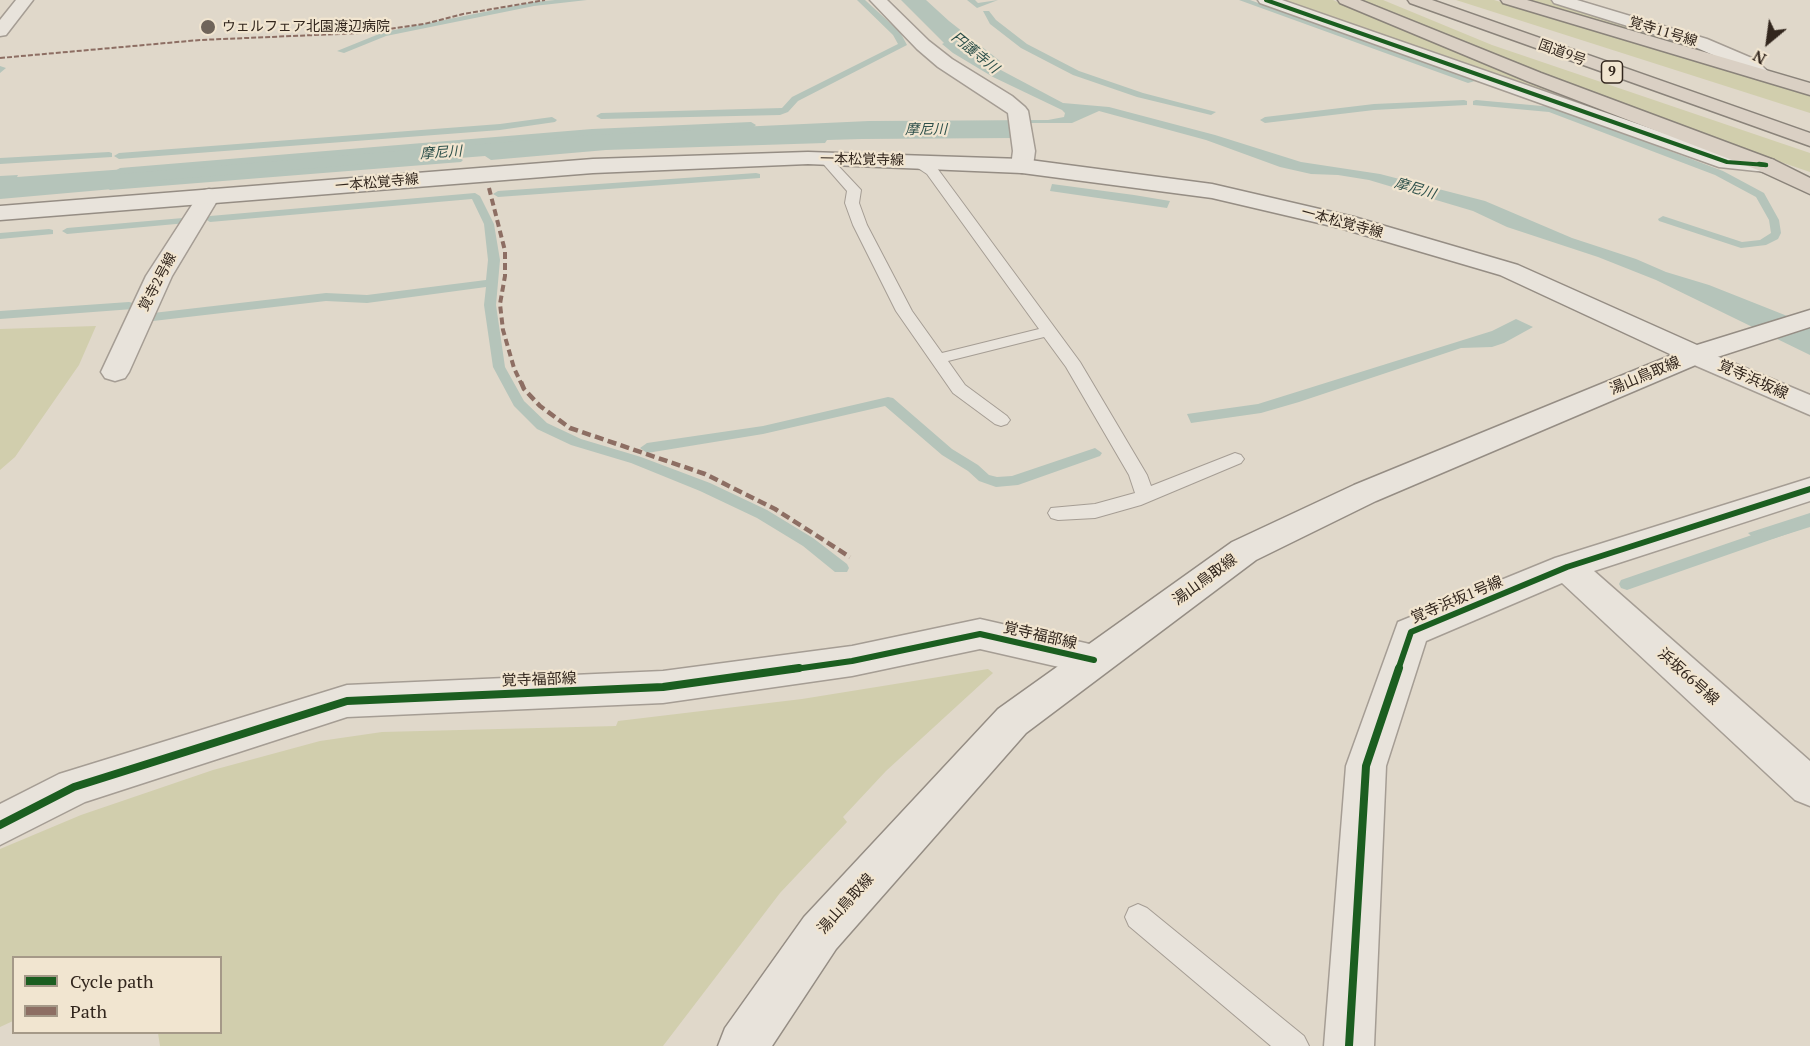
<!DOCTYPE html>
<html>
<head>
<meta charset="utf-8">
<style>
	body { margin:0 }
	#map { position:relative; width:1810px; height:1046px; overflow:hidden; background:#e0d8ca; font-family:"PT Serif",serif }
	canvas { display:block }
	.legend { position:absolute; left:12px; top:956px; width:210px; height:78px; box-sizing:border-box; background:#f1e5d0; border:2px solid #a59988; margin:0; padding:8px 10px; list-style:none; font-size:18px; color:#32261d }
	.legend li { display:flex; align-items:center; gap:12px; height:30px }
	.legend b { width:30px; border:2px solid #a59988 }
	.north { position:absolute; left:1738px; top:12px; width:60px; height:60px; -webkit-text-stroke:4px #f1e5d0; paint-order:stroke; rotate:209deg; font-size:16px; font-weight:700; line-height:24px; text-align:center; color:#32261d }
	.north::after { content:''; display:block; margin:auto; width:21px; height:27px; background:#32261d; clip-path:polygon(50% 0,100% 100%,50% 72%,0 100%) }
</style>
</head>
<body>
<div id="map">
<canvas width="1810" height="1046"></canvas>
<ul class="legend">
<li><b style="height:8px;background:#1b5e20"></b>Cycle path</li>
<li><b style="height:8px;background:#8d6e63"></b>Path</li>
</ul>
<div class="north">N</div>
</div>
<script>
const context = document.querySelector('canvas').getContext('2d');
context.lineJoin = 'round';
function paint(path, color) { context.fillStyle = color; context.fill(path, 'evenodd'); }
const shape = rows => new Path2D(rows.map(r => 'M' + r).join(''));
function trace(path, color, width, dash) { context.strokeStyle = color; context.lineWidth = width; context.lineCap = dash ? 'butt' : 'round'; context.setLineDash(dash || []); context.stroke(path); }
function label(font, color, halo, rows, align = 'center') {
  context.font = font + ' "PT Serif","Noto Sans JP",serif'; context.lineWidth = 4.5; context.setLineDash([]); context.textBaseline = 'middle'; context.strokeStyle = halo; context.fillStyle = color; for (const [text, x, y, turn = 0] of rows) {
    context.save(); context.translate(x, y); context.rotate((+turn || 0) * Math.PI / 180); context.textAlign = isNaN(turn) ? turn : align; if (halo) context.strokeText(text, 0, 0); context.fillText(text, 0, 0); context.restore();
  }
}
const green = shape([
	[1274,0,1333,0,1472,59,1699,147],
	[1357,0,1383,0,1492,45,1810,153,1810,172,1633,112],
	[1456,0,1494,0,1810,94,1810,113],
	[1522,0,1552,0,1699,44,1721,57],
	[96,326,79,365,15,457,0,470,0,329],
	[988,669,993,673,886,771,843,817,847,822,780,893,663,1046,160,1046,158,1033,220,1032,220,958,14,958,13,1021,0,1027,0,849,81,815,213,770,320,741,382,732,616,726,618,721,802,699]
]);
const water = shape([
	[901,0,926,0,949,21,1000,61,995,65,997,68,1063,103,1109,107,1215,135,1301,162,1380,174,1485,201,1572,238,1636,259,1666,272,1709,285,1810,325,1810,355,1656,280,1598,257,1507,227,1473,211,1369,180,1338,175,1311,174,1280,167,1206,140,1099,111,1072,123,1031,123,1014,138,862,139,827,140,825,143,606,150,491,160,485,156,128,184,124,188,0,199,0,176,18,175,17,177,140,168,138,171,586,134,869,121,1048,120,1064,117,1065,113,1062,110,993,77,953,53,942,44,944,43],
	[1052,184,1134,195,1170,201,1167,208,1050,191],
	[1516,319,1533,327,1504,343,1492,347,1461,348,1299,402,1261,413,1191,423,1187,414,1258,404,1492,331],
	[1810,513,1810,527,1759,543,1748,533]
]);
const stream = shape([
	[555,0,587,0,534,6,386,36,344,53,337,51,384,32,534,2,555,0],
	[857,0,865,0,900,32,907,45,798,101,788,112,780,115,601,119,596,116,601,113,782,108,792,97,898,44,893,35,857,0],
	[967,0,975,0,978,3,998,0,977,8,967,0],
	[1239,0,1250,0,1475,81,1468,83,1239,0],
	[983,11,989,11,996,20,1027,44,1079,71,1143,93,1216,112,1211,115,1137,97,1073,75,1021,48,990,24,983,11],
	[0,66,6,68,0,73,0,66],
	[1464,100,1467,101,1467,105,1374,110,1265,123,1260,120,1265,117,1374,104,1464,100],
	[1476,100,1553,107,1723,171,1764,193,1779,220,1781,233,1778,239,1766,245,1741,248,1659,221,1658,219,1663,216,1742,242,1760,240,1771,233,1769,220,1756,197,1715,175,1549,112,1473,105,1473,101,1476,100],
	[552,117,557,120,555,122,500,130,119,159,114,156,119,153,500,124,552,117],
	[751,122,756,125,754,127,592,135,120,174,115,171,120,168,592,129,751,122],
	[109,152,112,153,112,157,0,164,0,158,109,152],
	[458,157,463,160,461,162,110,190,105,187,110,184,458,157],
	[756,173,760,174,760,178,498,197,493,194,498,191,756,173],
	[475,193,480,196,494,224,500,260,496,305,505,367,524,401,547,423,581,439,641,457,710,483,767,510,813,538,847,564,849,568,847,572,835,572,803,546,757,518,700,491,631,463,571,445,537,429,514,406,493,367,484,305,486,287,367,303,326,301,153,321,147,317,153,313,326,293,367,295,486,280,488,260,484,224,472,199,210,222,205,219,210,216,475,193],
	[183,218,187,219,187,223,67,234,62,231,67,228,183,218],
	[49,229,53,230,53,234,0,239,0,233,49,229],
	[129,302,133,303,133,309,0,319,0,311,129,302],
	[888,397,893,398,952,449,978,465,989,475,997,477,1012,476,1095,448,1102,453,1100,456,1018,485,996,487,979,481,968,471,942,455,885,406,763,434,647,453,640,448,647,443,763,426,888,397],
	[1810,515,1810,526,1627,590,1621,588,1619,584,1621,580,1810,515]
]);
const service = shape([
	[825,155,829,156,861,190,859,203,867,225,912,311,942,353,1039,329,927,174,912,164,911,161,917,157,937,168,1080,362,1147,475,1151,486,1235,453,1241,455,1244,459,1241,463,1141,505,1095,518,1058,520,1051,518,1048,513,1051,508,1095,504,1135,493,1129,475,1066,367,1044,337,948,361,965,385,1007,416,1010,420,1007,424,1001,426,995,424,953,393,896,311,853,225,845,203,847,191,819,159,825,155],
	[1138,904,1147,908,1304,1036,1309,1046,1271,1046,1129,926,1125,917,1129,908,1138,904]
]);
const minor = shape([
	[870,0,887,0,929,41,952,59,1012,96,1025,107,1028,111,1035,151,1033,166,1030,171,1022,173,1014,171,1011,166,1013,151,1008,113,938,67,917,49,870,0],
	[1258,0,1282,0,1730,156,1766,158,1774,160,1777,165,1774,170,1766,172,1719,167,1260,3,1258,0],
	[1552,0,1577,0,1707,39,1754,59,1771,74,1769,78,1762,80,1755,78,1740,67,1695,47,1554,3,1552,0],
	[209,189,217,191,220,196,172,276,129,372,125,378,115,381,105,378,101,372,146,276,201,191,209,189],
	[1810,478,1810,501,1594,571,1810,761,1810,806,1795,800,1562,583,1426,641,1386,766,1374,1046,1324,1046,1346,766,1398,622,1555,558,1810,478],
	[980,619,1094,645,1107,649,1113,660,1107,671,1094,675,980,649,852,676,663,703,347,717,85,802,0,845,0,804,59,774,347,685,663,671,852,646,980,619]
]);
const tertiary = shape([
	[16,0,33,0,6,35,0,36,0,20,16,0],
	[1695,347,1810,395,1810,415,1685,361,1681,355,1685,349,1695,347]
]);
const secondary = shape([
	[808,152,1022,159,1212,184,1354,217,1518,265,1697,345,1810,310,1810,327,1705,361,1376,501,1256,560,1026,733,836,949,772,1046,718,1046,725,1028,804,917,998,709,1232,542,1354,485,1672,355,1500,275,1340,228,1212,198,1022,173,808,164,593,173,0,220,0,206,593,159,808,152]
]);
const trunk = shape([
	[1338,0,1360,0,1541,73,1774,160,1810,178,1810,194,1758,170,1527,81,1340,3,1338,0],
	[1408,0,1432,0,1810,133,1810,146,1410,3,1408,0],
	[1501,0,1527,0,1810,83,1810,95,1503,3,1501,0]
]);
const quietFar2 = shape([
	[0,58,200,40,362,33,424,24,463,14,545,0]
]);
const quietFar1 = shape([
	[489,188,505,251,505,276,500,304,503,330,514,368,521,383]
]);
const quiet = shape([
	[521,382,524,389,540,406,570,428,705,474,775,509,850,557]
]);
const cyclewayFar3 = shape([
	[1266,0,1727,162,1766,165]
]);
const cyclewayFar2 = shape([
	[1759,164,1766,165]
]);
const cyclewayFar1 = shape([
	[788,670,852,661,980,634,1094,660],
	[1398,670,1411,632,1567,567,1810,489]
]);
const cycleway = shape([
	[0,825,74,787,347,701,663,687,799,668],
	[1349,1046,1366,766,1399,668]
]);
const markers = [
	[208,27,8,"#6f645a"]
];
const farPoinames = [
	["ウェルフェア北園渡辺病院",222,27]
];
const farStreetnames = [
	["覚寺11号線",1663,32,17],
	["国道9号",1562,53,20],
	["一本松覚寺線",862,160,1],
	["一本松覚寺線",377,183,-5],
	["一本松覚寺線",1342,223,15],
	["覚寺2号線",158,282,-62]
];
const farWaternames = [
	["円護寺川",975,53,39],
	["摩尼川",926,130],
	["摩尼川",441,153,-4],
	["摩尼川",1415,189,17]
];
const shields = [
	[1612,72,21]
];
const shieldNames = [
	["9",1612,72]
];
const streetNames = [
	["湯山鳥取線",1645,376,-23],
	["覚寺浜坂線",1753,380,24],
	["湯山鳥取線",1205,580,-36],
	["覚寺浜坂1号線",1457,600,-23],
	["覚寺福部線",1040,636,13],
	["浜坂66号線",1688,677,42],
	["覚寺福部線",539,680,-2],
	["湯山鳥取線",846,904,-48]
];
paint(green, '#d1cead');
paint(water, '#b5c4ba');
paint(stream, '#b5c4ba');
trace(service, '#a59d94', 2);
trace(minor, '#a59d94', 3);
trace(tertiary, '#a59d94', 3);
trace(secondary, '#958d84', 3);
trace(trunk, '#8a837a', 3);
paint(service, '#e8e3db');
paint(minor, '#e8e3db');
paint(tertiary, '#e8e3db');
paint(secondary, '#e8e3db');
paint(trunk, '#dad0c4');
trace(quietFar2, '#8d6e63', 2, [5, 2]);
trace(quietFar1, '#8d6e63', 4, [7, 4]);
trace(quiet, '#8d6e63', 4.5, [9, 4.5]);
trace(cyclewayFar3, '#1b5e20', 4);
trace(cyclewayFar2, '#1b5e20', 4.5);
trace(cyclewayFar1, '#1b5e20', 6);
trace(cycleway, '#1b5e20', 8);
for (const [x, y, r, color] of markers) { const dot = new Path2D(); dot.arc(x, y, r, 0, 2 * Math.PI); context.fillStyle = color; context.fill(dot); trace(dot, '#f1e5d0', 2); }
label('14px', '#32261d', '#f1e5d0', farPoinames, 'left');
label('14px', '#32261d', '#f1e5d0', farStreetnames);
label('italic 14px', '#2e514b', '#f1e5d0', farWaternames);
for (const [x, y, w] of shields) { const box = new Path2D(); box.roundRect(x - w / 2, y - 11, w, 22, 4.5); context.fillStyle = '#f1e5d0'; context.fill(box); trace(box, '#32261d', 1.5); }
label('bold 14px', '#32261d', null, shieldNames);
label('15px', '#32261d', '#f1e5d0', streetNames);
</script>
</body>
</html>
